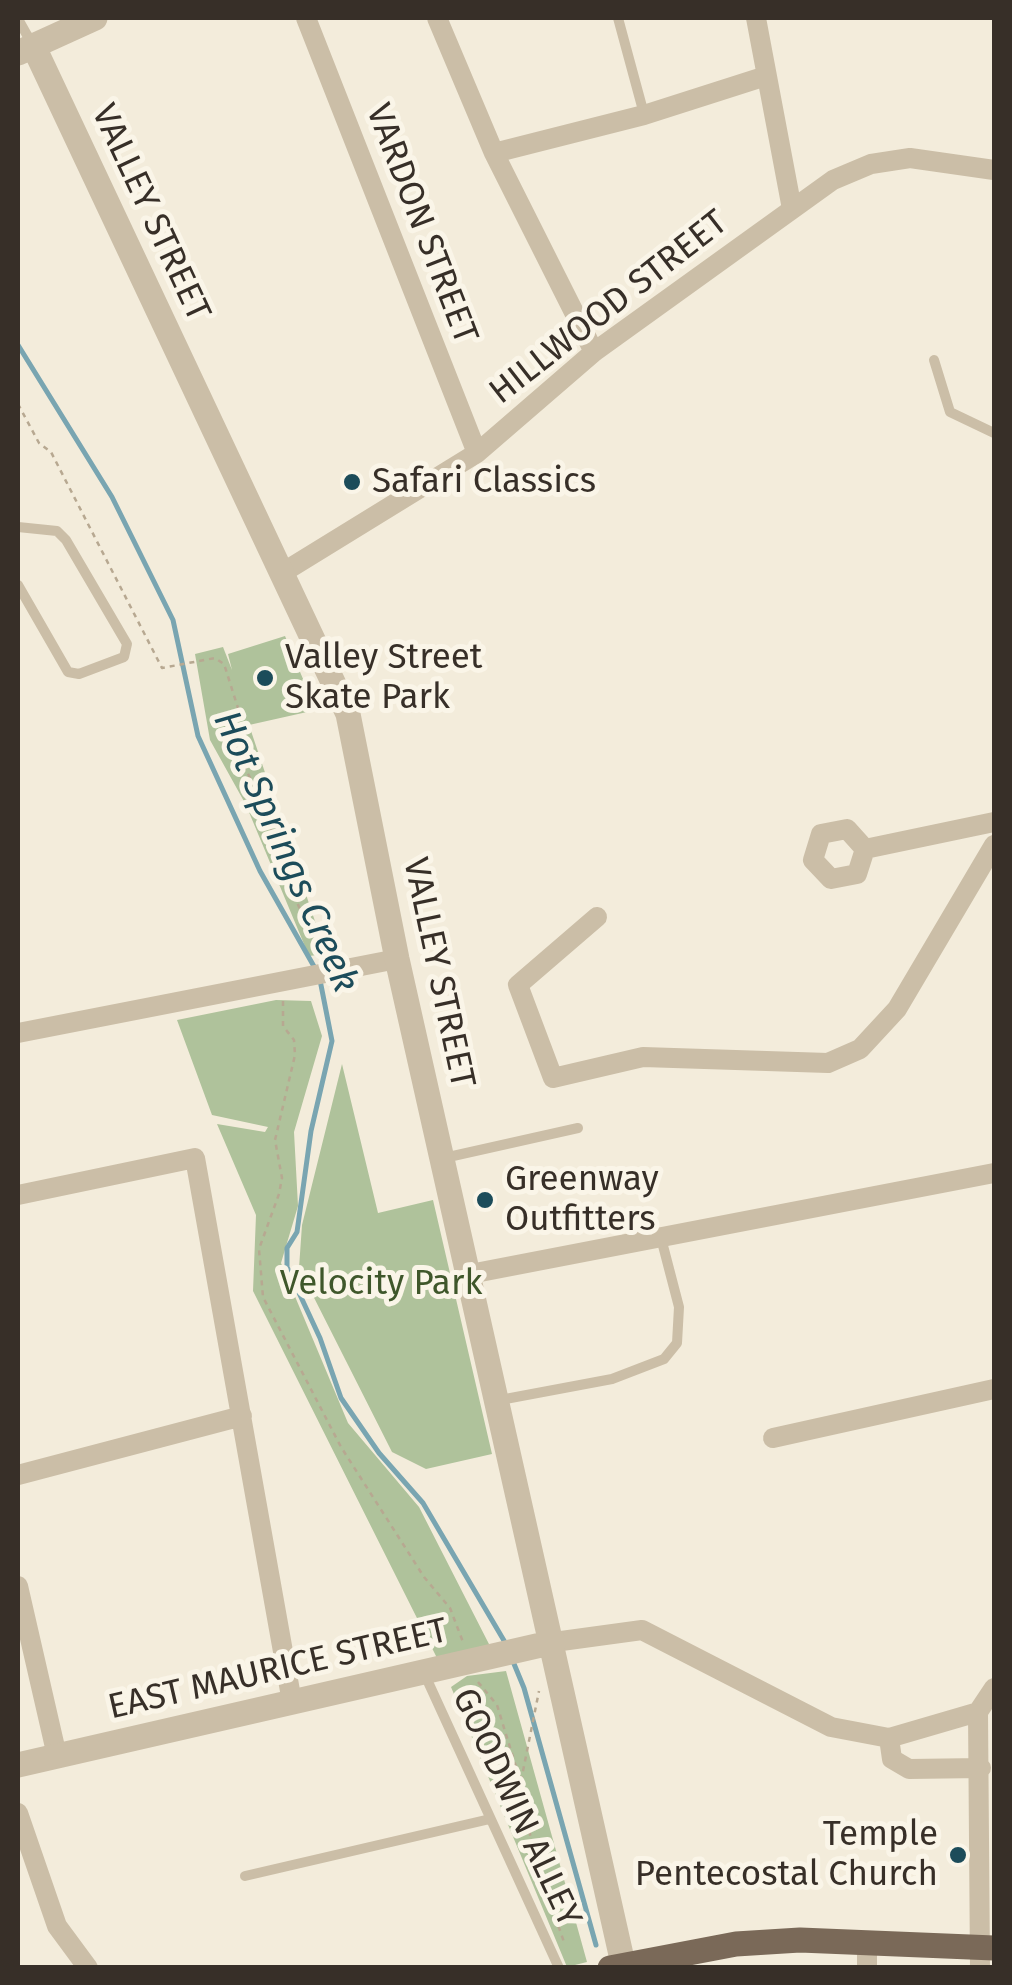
<!DOCTYPE html>
<html>
<head>
<meta charset="utf-8">
<style>
	body { margin:0 }
	#map { position:relative; width:1012px; height:1985px; overflow:hidden; background:#f3ecdb; font-family:"Fira Sans",sans-serif }
	canvas { display:block }
	.frame { position:absolute; inset:0; border:20px solid #372f28; pointer-events:none }
</style>
</head>
<body>
<div id="map">
<canvas width="1012" height="1985"></canvas>
<div class="frame"></div>
</div>
<script>
const context = document.querySelector('canvas').getContext('2d');
context.lineJoin = 'round';
function paint(path, color) { context.fillStyle = color; context.fill(path, 'evenodd'); }
const shape = rows => new Path2D(rows.map(r => 'M' + r).join(''));
function trace(path, color, width, dash) { context.strokeStyle = color; context.lineWidth = width; context.lineCap = dash ? 'butt' : 'round'; context.setLineDash(dash || []); context.stroke(path); }
function label(font, color, halo, rows, align = 'center') {
  context.font = font + ' "Fira Sans",sans-serif'; context.lineWidth = 10; context.setLineDash([]); context.textBaseline = 'middle'; context.strokeStyle = halo; context.fillStyle = color; for (const [text, x, y, turn = 0] of rows) {
    context.save(); context.translate(x, y); context.rotate((+turn || 0) * Math.PI / 180); context.textAlign = isNaN(turn) ? turn : align; if (halo) context.strokeText(text, 0, 0); context.fillText(text, 0, 0); context.restore();
  }
}
const green = shape([
	[285,636,316,710,249,725,326,954,309,956,246,805,210,740,195,654,223,647,232,670,228,654],
	[276,1000,311,1001,322,1036,294,1132,298,1206,281,1263,348,1423,419,1507,491,1648,438,1660,253,1291,256,1215,217,1124,265,1132,268,1127,212,1115,177,1020],
	[342,1064,378,1213,433,1200,492,1454,426,1469,392,1452,299,1268,302,1225],
	[506,1671,587,1962,567,1967,451,1687,467,1676]
]);
const stream = shape([
	[18,345,112,497,173,620,198,736,260,871,316,970],
	[320,980,332,1041,311,1131,297,1232,287,1248,287,1267,320,1338,341,1398,379,1453,423,1503,506,1644],
	[512,1659,524,1688,596,1945]
]);
const path = shape([
	[18,404,39,443,51,452,162,668,215,658,224,664,238,708,245,768,266,809,277,855,319,954],
	[283,1001,283,1026,294,1040,295,1055,275,1140,282,1178,279,1194,259,1249,263,1297,341,1447,424,1577,450,1608,463,1642],
	[478,1682,497,1705,521,1783,534,1857,564,1942],
	[521,1781,539,1691]
]);
const service = shape([
	[618,18,644,114],
	[18,19,32,44],
	[934,360,950,412,994,433],
	[18,527,57,531,66,540,127,644,124,657,79,674,68,672,18,585],
	[444,1158,578,1128],
	[500,1400,612,1379,664,1359,677,1343,679,1307,661,1238],
	[424,1673,559,1968],
	[245,1876,490,1819]
]);
const minor = shape([
	[306,18,477,453],
	[437,18,494,153,594,352],
	[756,18,792,209],
	[494,153,644,115,766,76],
	[282,573,477,453,594,352,833,180,871,164,910,158,994,170],
	[847,829,865,849,857,874,831,879,813,860,821,834,847,829],
	[865,849,994,822],
	[597,917,518,985,553,1078,643,1057,828,1063,860,1049,897,1009,994,845],
	[18,1033,397,959],
	[18,1195,195,1158,292,1702],
	[470,1274,994,1173],
	[773,1438,994,1389],
	[18,1475,242,1416],
	[18,1586,57,1756],
	[554,1642,642,1630,831,1727,889,1738,978,1712,994,1688],
	[978,1712,980,1968],
	[889,1738,892,1759,909,1769,981,1768],
	[18,1813,57,1926,88,1968],
	[867,1942,867,1968]
]);
const tertiary = shape([
	[33,45,348,714,397,959,624,1968],
	[18,53,95,18],
	[18,1765,554,1642]
]);
const primary = shape([
	[610,1968,736,1944,800,1940,994,1948]
]);
const markers = [
	[352,482,10,"#1c4c5a"],
	[265,678,10,"#1c4c5a"],
	[485,1200,10,"#1c4c5a"],
	[958,1855,10,"#1c4c5a"]
];
const streetNames = [
	["VALLEY STREET",150,213,65],
	["VARDON STREET",421,224,69],
	["HILLWOOD STREET",609,308,-38],
	["VALLEY STREET",438,973,78],
	["EAST MAURICE STREET",278,1670,-13],
	["GOODWIN ALLEY",516,1808,65]
];
const poiNames = [
	["Safari Classics",372,482],
	["Valley Street",285,658],
	["Skate Park",285,698],
	["Greenway",505,1180],
	["Outfitters",505,1220],
	["Temple",938,1835,"right"],
	["Pentecostal Church",938,1875,"right"]
];
const parkNames = [
	["Velocity Park",381,1284]
];
const waterNames = [
	["Hot Springs Creek",285,852,66]
];
paint(green, '#afc29b');
trace(stream, '#79a5b1', 5);
trace(path, '#b7a891', 2.5, [5, 5]);
trace(service, '#cbbea7', 10);
trace(minor, '#cbbea7', 20);
trace(tertiary, '#cbbea7', 25);
trace(primary, '#7a6958', 25);
for (const [x, y, r, color] of markers) { const dot = new Path2D(); dot.arc(x, y, r, 0, 2 * Math.PI); context.fillStyle = color; context.fill(dot); trace(dot, '#faf5e8', 4); }
label('35px', '#372f28', '#faf5e8', streetNames);
label('35px', '#372f28', '#faf5e8', poiNames, 'left');
label('35px', '#3f572b', '#faf5e8', parkNames);
label('italic 38px', '#1c4c5a', '#faf5e8', waterNames);
</script>
</body>
</html>
